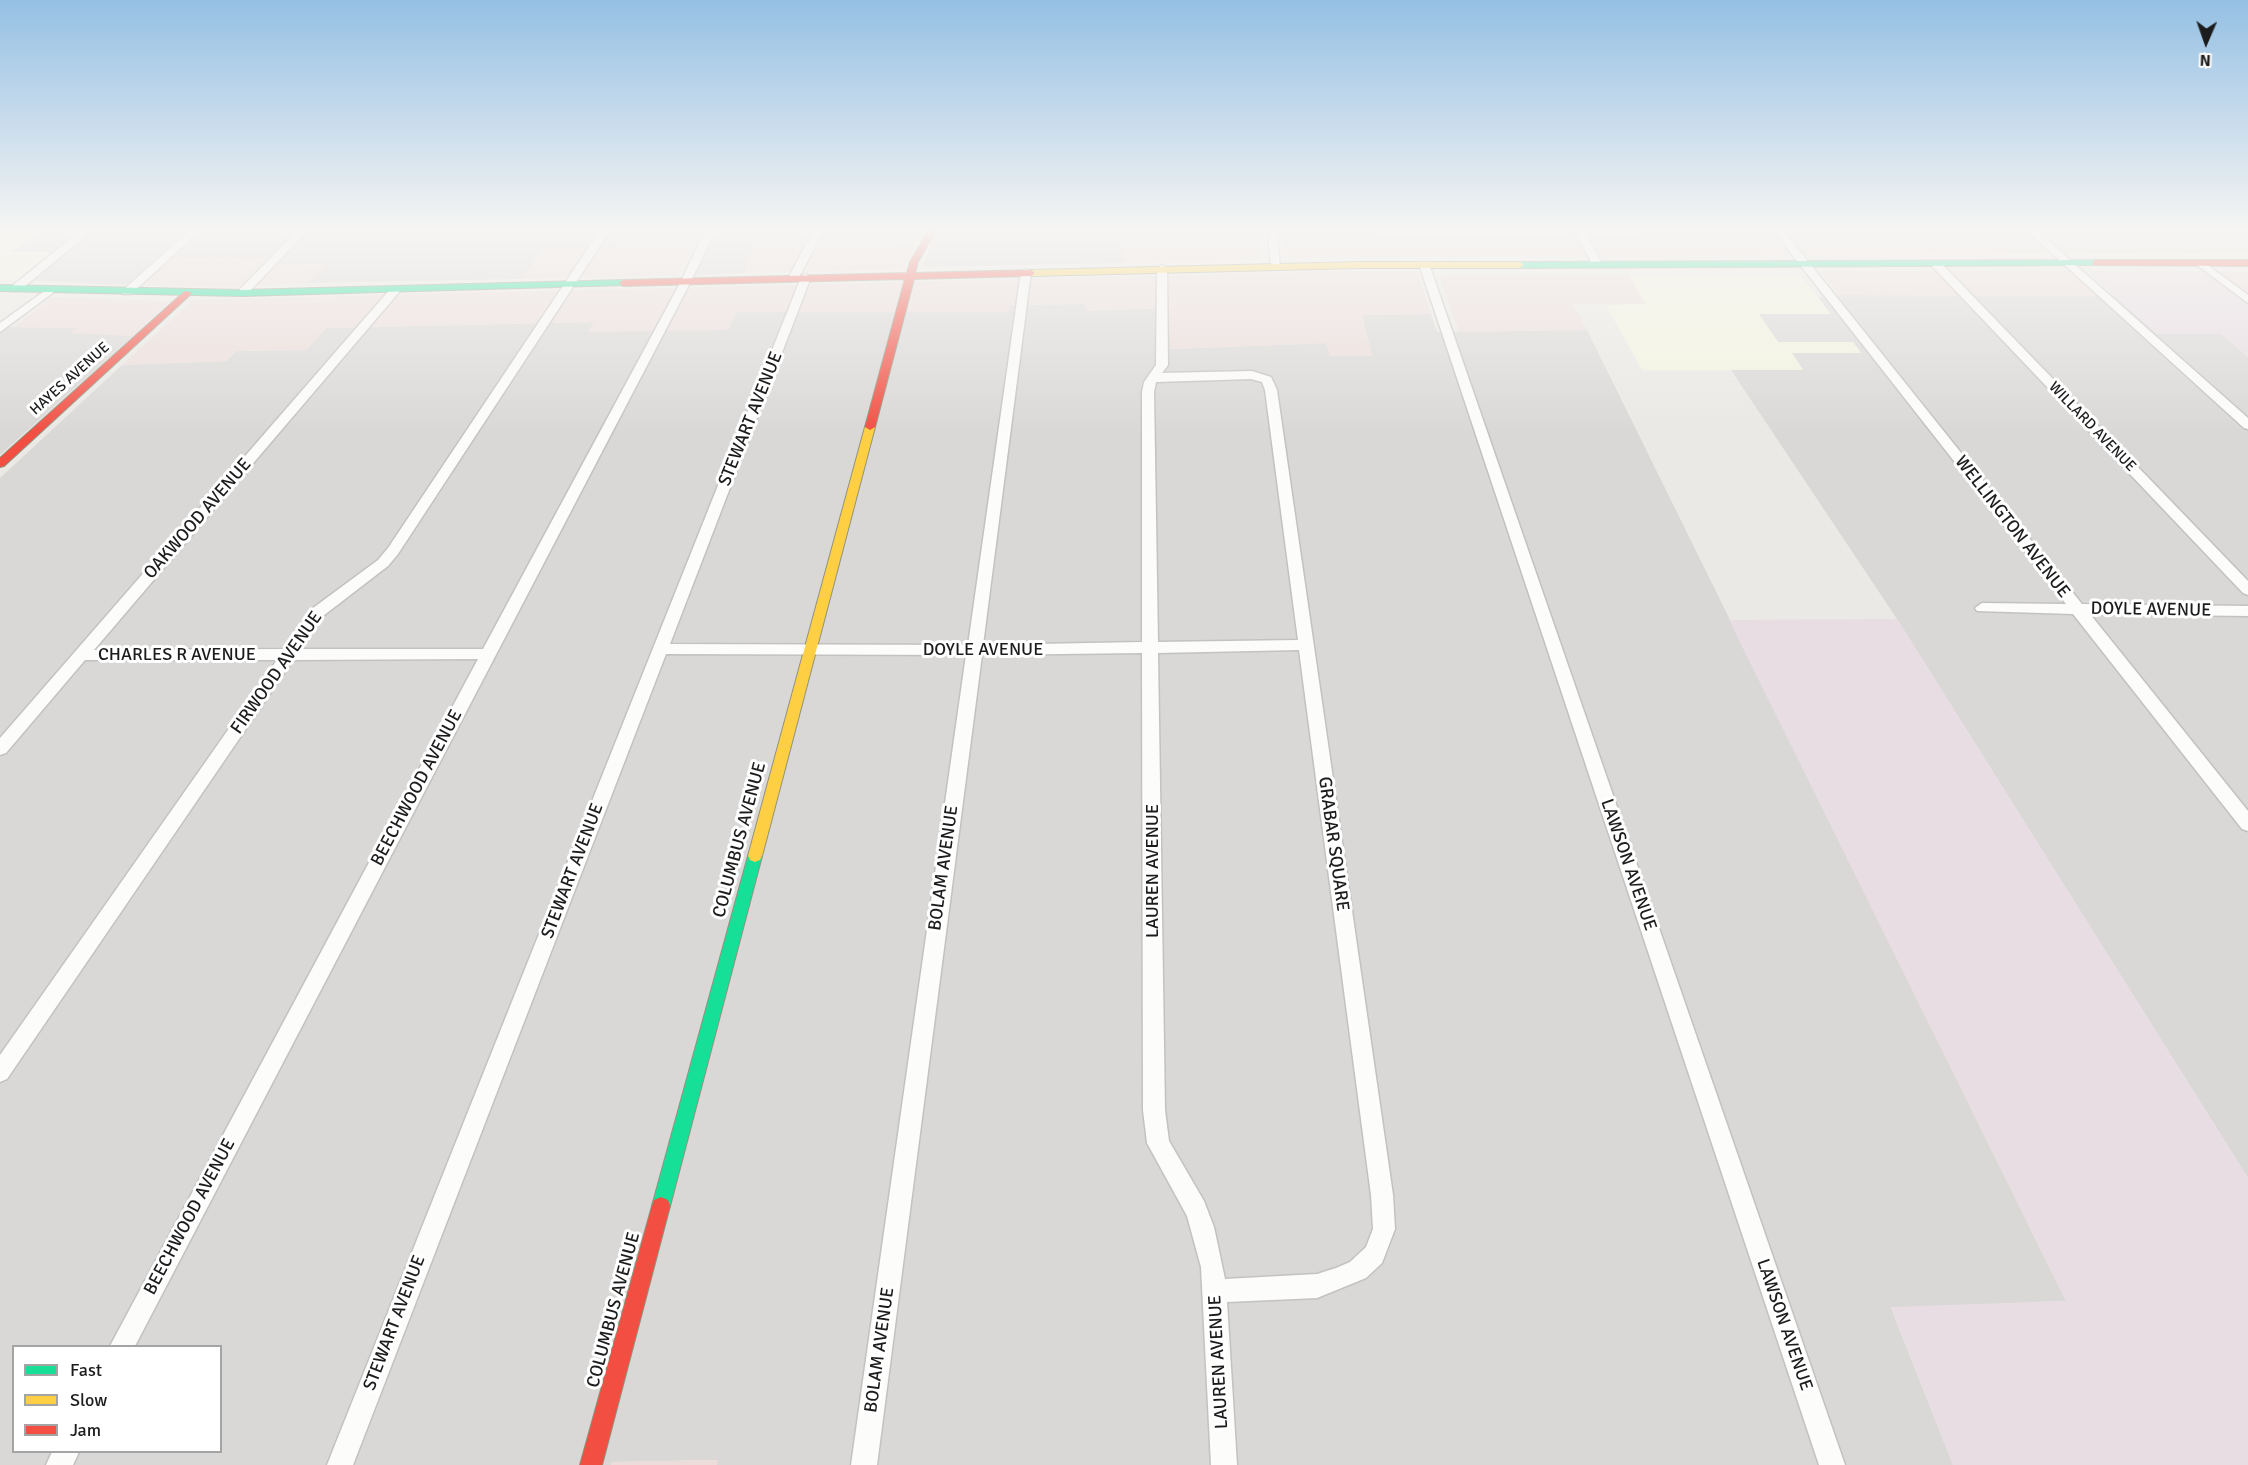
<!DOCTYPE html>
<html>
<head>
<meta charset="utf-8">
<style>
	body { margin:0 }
	#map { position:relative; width:2248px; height:1465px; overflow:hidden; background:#eae9e5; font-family:Signika,sans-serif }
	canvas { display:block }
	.legend { position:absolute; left:12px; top:1345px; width:210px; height:108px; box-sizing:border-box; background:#fff; border:2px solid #a4a4a4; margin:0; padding:8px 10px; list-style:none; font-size:18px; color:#1c1c1c }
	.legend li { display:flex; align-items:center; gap:12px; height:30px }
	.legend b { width:30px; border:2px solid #a4a4a4 }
	.north { position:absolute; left:2176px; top:12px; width:60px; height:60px; -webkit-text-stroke:4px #fff; paint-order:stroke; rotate:182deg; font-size:16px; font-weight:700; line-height:24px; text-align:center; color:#1c1c1c }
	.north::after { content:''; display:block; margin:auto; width:21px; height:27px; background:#1c1c1c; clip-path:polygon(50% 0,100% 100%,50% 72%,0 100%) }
</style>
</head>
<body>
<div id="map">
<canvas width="2248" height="1465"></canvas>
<ul class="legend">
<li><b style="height:8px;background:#16e098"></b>Fast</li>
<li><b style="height:8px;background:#ffcf43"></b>Slow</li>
<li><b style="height:8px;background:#f24e42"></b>Jam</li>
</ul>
<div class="north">N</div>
</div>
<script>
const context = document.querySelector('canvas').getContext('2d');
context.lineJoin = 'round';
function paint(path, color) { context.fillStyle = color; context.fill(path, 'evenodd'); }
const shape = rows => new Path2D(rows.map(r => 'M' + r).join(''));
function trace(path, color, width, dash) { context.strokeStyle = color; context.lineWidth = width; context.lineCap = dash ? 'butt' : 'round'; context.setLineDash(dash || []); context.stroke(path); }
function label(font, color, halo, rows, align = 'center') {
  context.font = font + ' Signika,sans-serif'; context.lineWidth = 6; context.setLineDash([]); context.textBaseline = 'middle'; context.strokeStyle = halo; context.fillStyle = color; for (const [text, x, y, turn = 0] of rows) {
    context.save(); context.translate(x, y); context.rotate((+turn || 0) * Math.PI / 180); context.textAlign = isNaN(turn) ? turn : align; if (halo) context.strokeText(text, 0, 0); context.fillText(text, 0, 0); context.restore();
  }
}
const residential = shape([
	[43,229,1122,229,1123,263,929,267,923,265,932,241,756,245,744,273,695,275,710,244,543,251,522,279,309,283,326,264,277,265,282,259,172,258,144,283,123,285,17,280,49,253,10,252],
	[1257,229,2177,229,2181,231,1282,233,1258,233],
	[1840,295,2115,296,2157,334,2221,334,2248,357,2248,1178,1897,619,1731,370,1803,370,1791,353,1861,353,1853,342,1778,342,1758,314,1830,314,1818,297],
	[1086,304,1087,311,1169,308,1170,349,1327,343,1331,356,1372,355,1362,315,1431,314,1437,332,1587,330,2066,1301,1891,1308,1953,1465,717,1465,717,1460,612,1462,611,1465,0,1465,0,478,122,365,226,361,236,351,306,350,326,328,595,322,588,332,737,312,1008,312,1009,305],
	[14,1346,220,1346,220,1452,14,1452],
	[0,327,77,328,72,332,133,336,0,455]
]);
const commercial = shape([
	[1122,229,1257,229,1261,259,1123,263],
	[2177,229,2248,229,2248,253,1283,257,1282,233,2180,231],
	[918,243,901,269,744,273,755,245],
	[696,245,677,275,522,279,543,251],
	[172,258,283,259,278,265,326,264,309,283,224,287,157,286,144,283],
	[1332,271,1417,271,1431,314,1362,315,1372,356,1330,356,1326,343,1170,349,1168,308,1087,311,1085,304,1010,305,1008,312,737,312,728,330,588,332,594,322,326,328,306,350,236,351,226,361,122,365,193,300],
	[1820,271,2069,271,2098,296,1840,295],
	[2215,271,2248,272,2248,297],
	[1439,275,1629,275,1646,305,1573,304,1587,330,1459,332],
	[52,297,162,301,168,303,133,336,71,333,76,328,14,327],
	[718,1460,717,1465,611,1465,612,1462]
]);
const industrial = shape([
	[2087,271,2215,271,2248,297,2248,357,2221,334,2157,334],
	[1897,619,2248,1178,2248,1465,1953,1465,1891,1307,2066,1301,1729,620]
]);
const education = shape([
	[0,229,43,229,11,252,50,253,17,280,0,280],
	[1629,275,1800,275,1831,314,1759,314,1778,342,1853,342,1861,353,1792,353,1803,370,1642,370,1606,305,1646,304]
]);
const street = shape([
	[83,229,94,229,19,291,11,291,11,287,83,229],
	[192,229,202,229,131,294,123,294,123,290,192,229],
	[299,229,309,229,246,295,238,295,238,291,299,229],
	[601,229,611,229,398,554,388,566,323,616,300,649,483,649,678,287,706,229,716,229,688,287,135,1346,110,1346,478,659,293,660,7,1079,0,1082,0,1055,277,660,85,660,6,753,0,755,0,738,392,287,400,287,400,291,94,650,284,649,313,608,378,560,388,548,601,229],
	[814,229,824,229,799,277,794,280,790,279,789,277,814,229],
	[1267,229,1277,229,1280,268,1276,269,1271,266,1267,229],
	[1574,229,1584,229,1602,264,1601,266,1593,266,1574,229],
	[1772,229,1782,229,2082,604,2248,606,2248,616,2090,614,2248,811,2248,831,2242,829,2073,614,1977,611,1975,608,1982,603,2066,604,1772,229],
	[2025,229,2035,229,2248,418,2248,429,2244,428,2025,229],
	[2201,260,2248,295,2248,303,2197,265,2196,263,2201,260],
	[1424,261,1429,264,1845,1465,1819,1465,1419,264,1424,261],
	[1936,261,1940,262,2248,581,2248,595,2243,593,1932,266,1931,264,1936,261],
	[1162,265,1167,268,1168,365,1162,373,1252,371,1271,377,1277,390,1393,1195,1395,1229,1382,1263,1366,1278,1317,1298,1227,1302,1237,1465,1211,1465,1201,1267,1187,1216,1147,1143,1143,1110,1142,653,982,655,877,1465,851,1465,966,655,666,654,353,1465,327,1465,802,275,806,274,811,277,670,644,968,645,1021,272,1026,269,1031,272,983,645,1142,642,1142,392,1144,382,1156,365,1157,268,1162,265],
	[1251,379,1262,382,1265,390,1298,640,1158,642,1154,392,1156,382,1251,379],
	[1299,650,1371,1195,1373,1229,1366,1247,1350,1262,1336,1268,1317,1274,1225,1279,1214,1227,1204,1201,1169,1141,1165,1110,1158,653,1299,650],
	[50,287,54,288,54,292,0,332,0,323,50,287],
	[52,1452,79,1452,73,1465,46,1465,52,1452]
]);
const fast = shape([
	[2096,260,2099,261,2099,265,1520,268,1516,265,1520,262,2096,260],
	[623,280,627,283,626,285,242,296,0,291,0,285,242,290,623,280],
	[755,850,760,852,762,856,670,1206,668,1212,661,1215,654,1212,652,1206,748,856,750,852,755,850]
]);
const slow = shape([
	[1360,262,1520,262,1524,265,1520,268,1360,268,1031,276,1027,273,1031,270,1360,262],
	[870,424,875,427,762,856,760,860,755,862,750,860,748,856,865,427,870,424]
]);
const jam = shape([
	[929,229,937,229,918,262,915,273,1031,270,1035,273,1031,276,914,279,875,427,870,430,865,427,905,279,623,286,619,283,623,280,907,273,910,262,929,229],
	[2096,260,2248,260,2248,266,2093,265,2093,261,2096,260],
	[185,291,192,293,4,466,0,467,0,458,185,291],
	[661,1197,668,1200,670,1206,602,1465,580,1465,652,1206,654,1200,661,1197]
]);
const farStreetnames = [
	["HAYES AVENUE",70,379,-42],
	["WILLARD AVENUE",2092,427,46]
];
const streetNames = [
	["STEWART AVENUE",751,419,-68],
	["OAKWOOD AVENUE",198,519,-49],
	["WELLINGTON AVENUE",2012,527,52],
	["DOYLE AVENUE",2151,610,1],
	["DOYLE AVENUE",983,650],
	["CHARLES R AVENUE",177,655],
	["FIRWOOD AVENUE",277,673,-55],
	["BEECHWOOD AVENUE",417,788,-62],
	["COLUMBUS AVENUE",740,840,-75],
	["GRABAR SQUARE",1333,844,82],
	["LAWSON AVENUE",1628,865,71],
	["BOLAM AVENUE",944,868,-82],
	["STEWART AVENUE",573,871,-69],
	["LAUREN AVENUE",1153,871,-90],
	["BEECHWOOD AVENUE",190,1217,-62],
	["COLUMBUS AVENUE",614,1310,-75],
	["STEWART AVENUE",395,1323,-69],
	["LAWSON AVENUE",1784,1325,71],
	["BOLAM AVENUE",880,1350,-82],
	["LAUREN AVENUE",1219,1362,-93]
];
paint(residential, '#d9d8d6');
paint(commercial, '#ecdddb');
paint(industrial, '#e8dde3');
paint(education, '#f3f4e0');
trace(street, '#c3c2c1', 3);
trace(fast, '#90937e', 2);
trace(slow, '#90937e', 2);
trace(jam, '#90937e', 2);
paint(street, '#fcfcfb');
paint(fast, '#16e098');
paint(slow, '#ffcf43');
paint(jam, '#f24e42');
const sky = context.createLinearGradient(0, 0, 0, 434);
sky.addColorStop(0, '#95c0e4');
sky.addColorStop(0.53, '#f6f5f3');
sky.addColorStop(1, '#f6f5f300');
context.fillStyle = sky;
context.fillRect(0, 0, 2248, 434);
label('15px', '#1c1c1c', '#fff', farStreetnames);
label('18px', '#1c1c1c', '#fff', streetNames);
</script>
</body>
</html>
